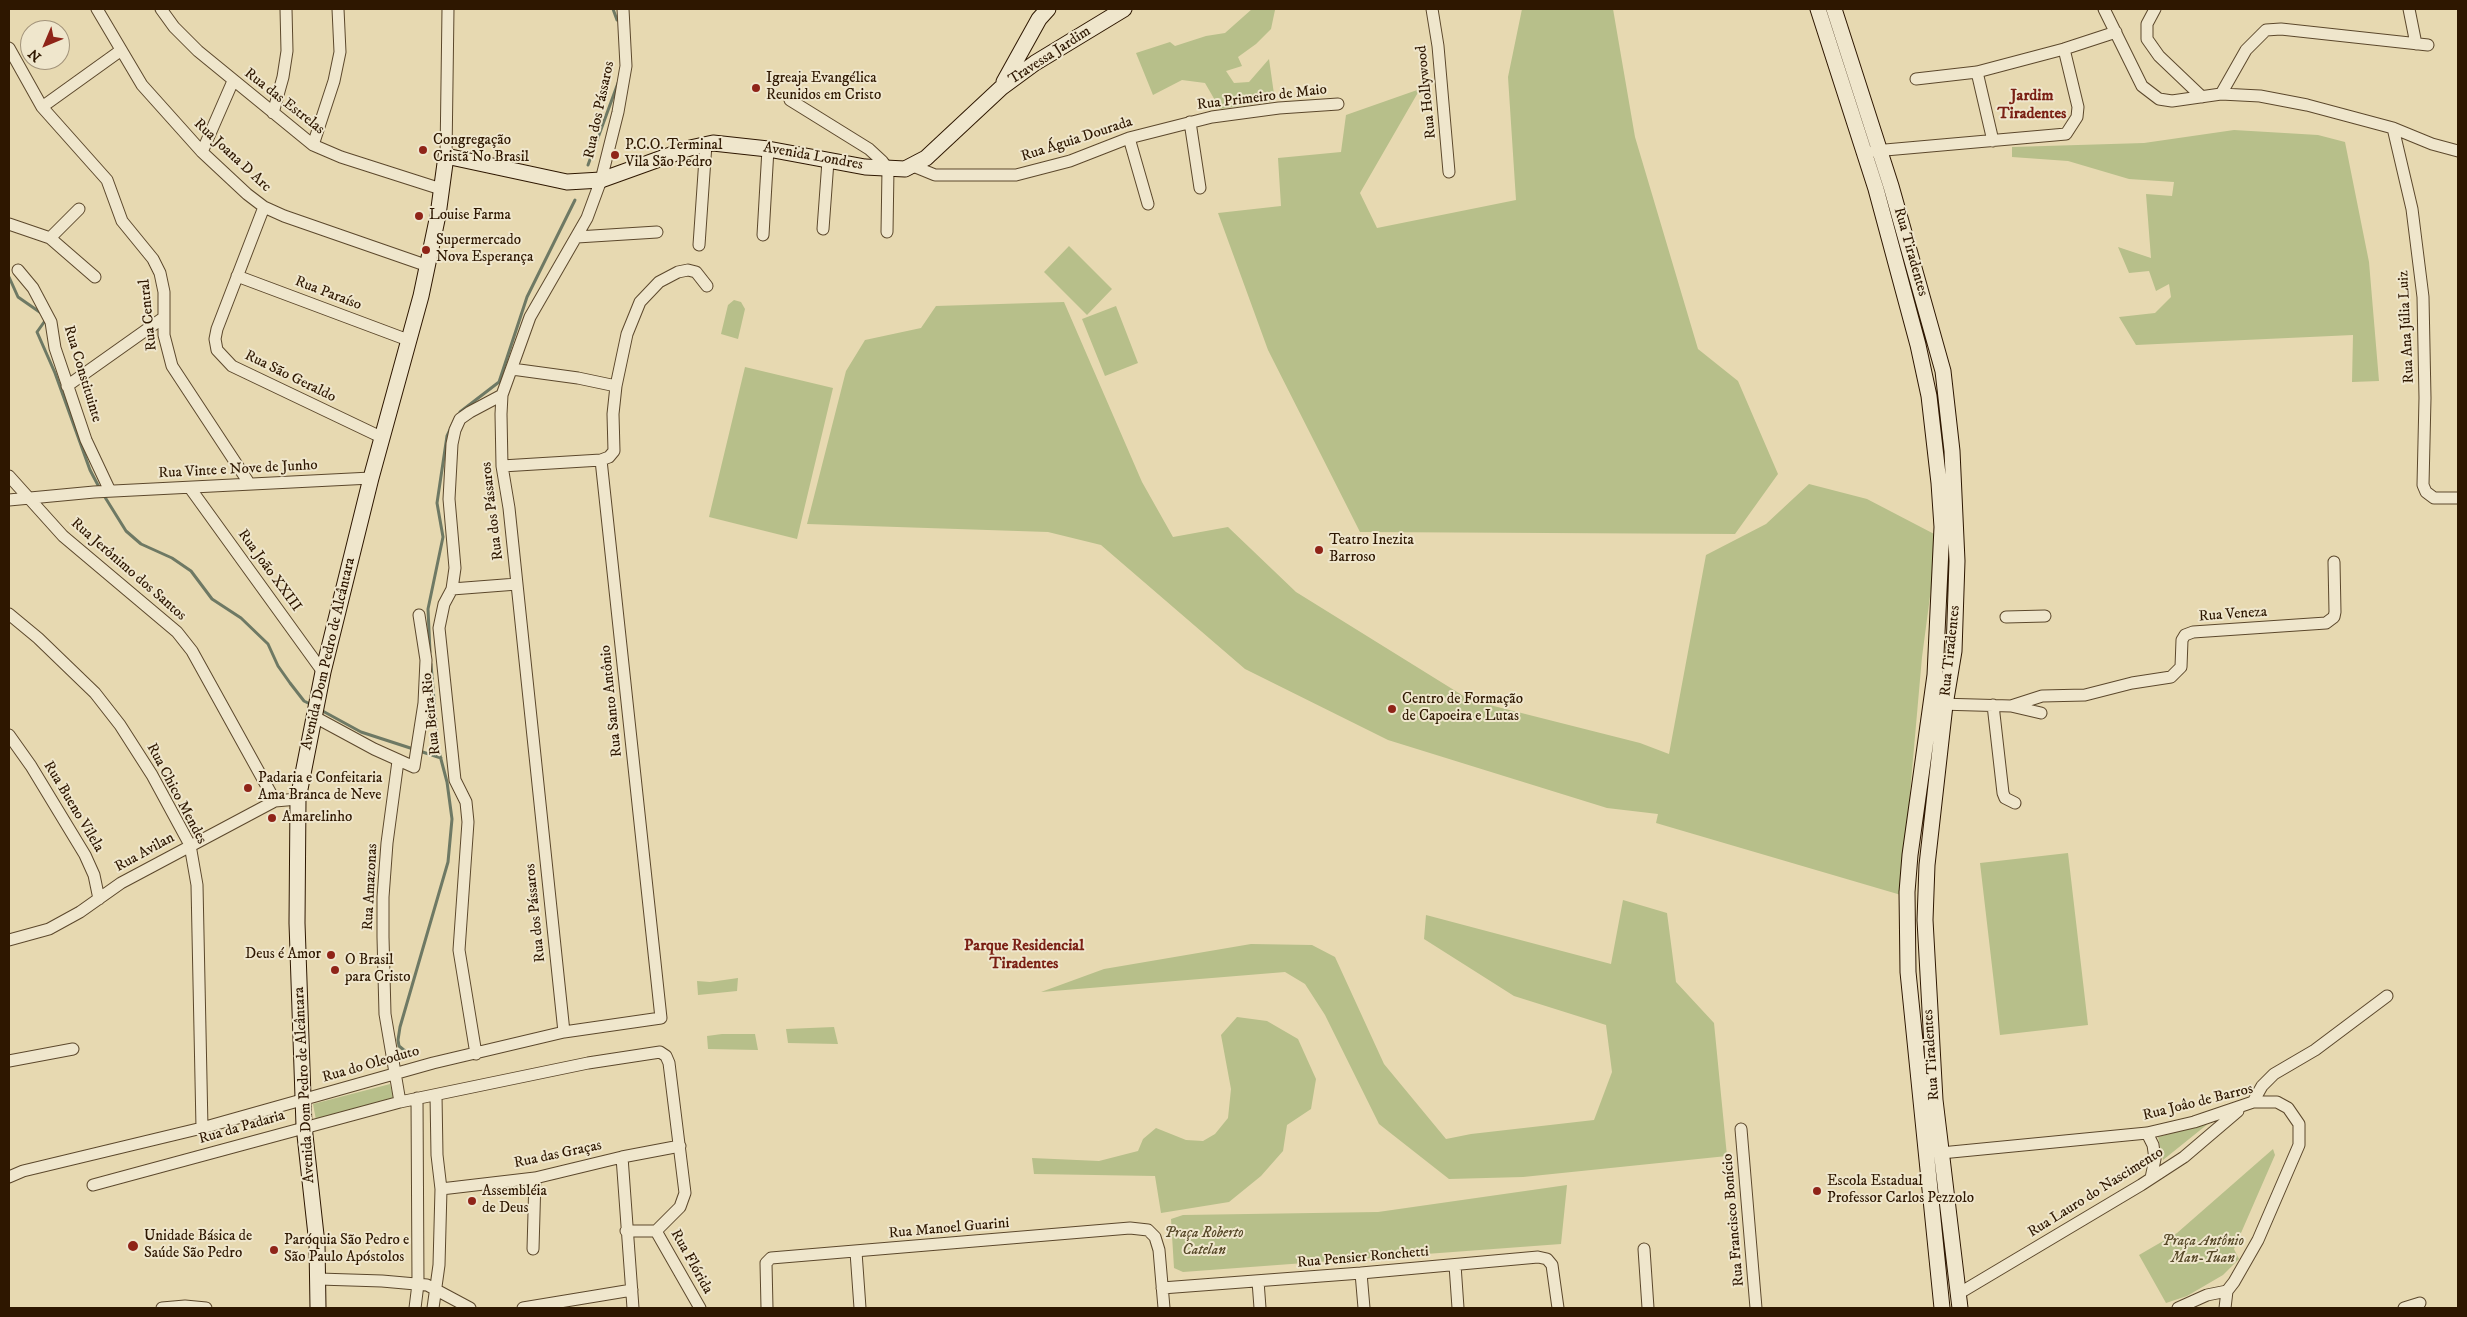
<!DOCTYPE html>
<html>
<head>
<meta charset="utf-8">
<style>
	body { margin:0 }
	#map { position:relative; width:2467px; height:1317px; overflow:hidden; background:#e7d9b1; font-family:"IM FELL DW Pica",serif }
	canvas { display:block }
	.frame { position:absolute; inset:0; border:10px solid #2e1700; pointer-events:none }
	.north { position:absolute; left:20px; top:20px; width:50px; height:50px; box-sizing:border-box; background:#efe6cc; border:1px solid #a2937a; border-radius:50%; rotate:225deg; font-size:14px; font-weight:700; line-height:20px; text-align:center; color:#2e1700 }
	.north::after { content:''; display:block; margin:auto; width:18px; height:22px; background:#8f2418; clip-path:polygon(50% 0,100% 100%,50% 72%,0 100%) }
</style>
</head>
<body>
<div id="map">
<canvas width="2467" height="1317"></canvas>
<div class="frame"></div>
<div class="north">N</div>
</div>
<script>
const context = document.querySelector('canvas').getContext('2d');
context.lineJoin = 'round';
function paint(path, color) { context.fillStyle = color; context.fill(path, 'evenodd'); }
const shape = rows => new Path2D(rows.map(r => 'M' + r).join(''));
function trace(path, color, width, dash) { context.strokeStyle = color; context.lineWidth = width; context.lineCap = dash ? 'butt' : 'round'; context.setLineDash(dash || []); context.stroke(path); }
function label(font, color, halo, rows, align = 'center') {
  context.font = font + ' "IM FELL DW Pica",serif'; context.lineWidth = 4; context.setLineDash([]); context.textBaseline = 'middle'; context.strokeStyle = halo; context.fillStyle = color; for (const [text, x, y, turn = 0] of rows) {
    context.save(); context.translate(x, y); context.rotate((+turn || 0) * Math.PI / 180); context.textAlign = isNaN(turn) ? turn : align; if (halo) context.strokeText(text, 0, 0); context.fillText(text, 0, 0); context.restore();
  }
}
const green = shape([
	[1252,9,1275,10,1271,29,1256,44,1238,57,1242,66,1226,71,1234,83,1249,82,1269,59,1275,101,1220,109,1205,83,1182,80,1153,95,1136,53,1170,42,1175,46,1206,36,1225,33],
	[1522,9,1613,9,1635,137,1698,349,1738,381,1778,474,1735,534,1360,532,1268,350,1218,213,1281,206,1278,158,1341,152,1346,115,1420,89,1360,193,1377,228,1516,200,1508,77],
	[2234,130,2318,135,2345,142,2369,262,2379,381,2352,382,2353,335,2136,345,2119,317,2155,313,2171,297,2169,284,2156,291,2149,271,2129,273,2118,247,2151,258,2146,194,2172,196,2174,182,2129,179,2068,161,2012,157,2012,147,2144,143],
	[1069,246,1112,289,1087,315,1044,272],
	[734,300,741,302,745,309,738,339,721,334,728,305],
	[1064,302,1142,482,1173,537,1228,527,1296,592,1470,700,1640,743,1669,754,1706,555,1766,524,1809,484,1867,499,1938,536,1922,657,1901,895,1656,823,1658,814,1607,808,1388,740,1245,669,1101,545,1048,532,807,524,846,371,865,340,921,328,936,306],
	[1116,306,1138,363,1105,376,1082,319],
	[745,367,833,388,797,539,709,517],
	[2068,853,2088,1025,2000,1035,1980,863],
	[1623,900,1667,913,1676,982,1714,1023,1727,1156,1523,1177,1449,1179,1379,1124,1325,1015,1305,984,1285,972,1041,992,1104,969,1251,944,1312,945,1335,957,1384,1064,1446,1139,1471,1134,1594,1120,1612,1072,1606,1025,1514,996,1424,939,1426,915,1611,964],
	[738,978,737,991,698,995,697,981,710,982],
	[1237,1017,1267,1021,1298,1039,1316,1079,1311,1109,1287,1125,1283,1151,1261,1176,1229,1202,1161,1213,1155,1176,1034,1174,1032,1158,1099,1161,1138,1151,1143,1139,1156,1128,1186,1140,1203,1141,1215,1134,1228,1118,1231,1089,1221,1035],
	[834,1027,838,1044,788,1043,786,1029],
	[722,1034,755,1034,758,1050,708,1049,707,1036],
	[390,1084,394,1100,316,1120,313,1104],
	[2209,1123,2163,1160,2158,1137],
	[2273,1149,2275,1155,2234,1249,2239,1259,2223,1275,2187,1296,2166,1303,2139,1255,2177,1233],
	[1567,1185,1561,1244,1183,1272,1174,1268,1171,1219,1183,1215,1378,1212]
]);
const stream = shape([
	[613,9,617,20],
	[588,165,618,83],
	[9,277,18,297,41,313],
	[47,318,37,332,55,373,90,470,100,489],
	[460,412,499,382,527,297,575,200],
	[103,494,126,531,141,544,172,558,191,571,212,599,241,618,268,644,278,666,290,683,304,701,312,705],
	[430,652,428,609,443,537,437,503,447,436,456,417],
	[319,709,361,732,441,758],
	[405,1051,399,1046,398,1040,400,1027,448,862,452,819,447,782,438,748,431,664]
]);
const street = shape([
	[97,9,142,85,202,152,247,194,264,207,284,216,428,266],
	[161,9,174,27,198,51,313,145,341,157,441,189],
	[1432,9,1438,46,1449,172],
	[2104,9,2142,86,2159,99,2172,101,2221,94,2260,96,2307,105,2393,128,2432,144,2458,151],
	[2155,9,2147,24,2147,39,2159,56,2202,97],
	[2409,9,2416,44],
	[9,48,42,107,107,180,122,221,153,259,160,273,164,292,164,335,172,366,249,483],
	[1977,72,1993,141],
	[1916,79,1977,72,2064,49,2116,32],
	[2221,94,2246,50,2266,30,2281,29,2428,45],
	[790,100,869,149,882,161,888,169,887,232],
	[42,107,120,51],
	[273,113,283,77,287,51,286,9],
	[1190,122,1200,188],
	[2393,128,2412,209,2423,297,2425,398,2423,485,2426,492,2434,498,2458,498],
	[1129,138,1148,204],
	[313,145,334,81,340,52,338,9],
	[1874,151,2066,134,2077,117,2078,107,2064,49],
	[202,152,233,81],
	[446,156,448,9],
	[913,166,935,175,1016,175,1070,161,1129,138,1212,117,1279,108,1338,104],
	[264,207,217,329,215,339,217,350,232,366,383,438],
	[9,224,50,238,79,209],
	[823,229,828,161],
	[763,235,768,149],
	[577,237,657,232],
	[50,238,95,277],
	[699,245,706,144],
	[18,270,33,288,51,322,55,348,86,440,110,491],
	[237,276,408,340],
	[512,369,578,378,616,386],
	[67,386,163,318],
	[502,466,601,460],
	[9,476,63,536,177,632,192,651,275,801],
	[190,488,323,672],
	[9,500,94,492,371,478],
	[452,589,517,584],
	[9,614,38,638,95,693,120,725,152,775,190,845,197,885,202,1128],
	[2006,617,2045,616],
	[1939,704,2011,706,2041,713],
	[1993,705,2003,793,2005,798,2015,803],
	[2011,706,2042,696,2085,695,2132,683,2171,677,2181,667,2182,640,2185,635,2193,632,2326,623,2334,617,2335,612,2334,562],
	[313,716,374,749,414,767,424,703,426,660,419,615],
	[9,735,31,766,85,855,94,875,99,899],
	[398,761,387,843,383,897,383,937,385,1014,400,1102],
	[9,940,49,929,80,912,121,883,275,801,298,799],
	[564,1032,509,508,502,466,501,414,502,395,530,317,587,218,601,180,618,112,626,66,623,9],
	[476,1054,459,950,468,822,466,802,455,780,439,628,444,604,452,589,455,568,449,499,452,444,455,430,460,419,470,412,502,395],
	[9,1061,73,1049],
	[2253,1102,2262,1086,2274,1074,2315,1050,2387,996],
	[1741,1129,1756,1308],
	[2147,1133,2153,1145,2155,1159,2151,1178],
	[1941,1153,2147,1133,2194,1122,2253,1102,2277,1102,2288,1108,2299,1124,2299,1145,2258,1240,2234,1282,2227,1291,2225,1308],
	[622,1157,633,1308],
	[9,1177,23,1171,202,1128,433,1063,564,1032,661,1018,601,460,609,457,614,451,613,414,616,386,627,334,640,302,659,282,678,272,688,270,696,272,707,286],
	[93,1185,400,1102,588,1063,660,1052,666,1056,669,1063,685,1193,680,1207,656,1231,626,1231],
	[441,1189,535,1178,622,1157,680,1146],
	[656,1231,700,1308],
	[533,1249,535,1178],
	[1644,1249,1648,1308],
	[856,1252,860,1308],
	[1455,1265,1458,1308],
	[1361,1273,1364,1308],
	[319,1279,382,1281,427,1285,470,1308],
	[1258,1281,1260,1308],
	[1162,1288,1361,1273,1538,1257,1547,1259,1552,1265,1558,1308],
	[1958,1294,2141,1185,2184,1157,2238,1111],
	[162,1308,185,1306,206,1308],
	[415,1308,418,1284,417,1098],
	[433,1308,439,1265,441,1189,437,1155,436,1095],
	[523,1308,632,1290],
	[767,1308,766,1263,771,1258,1130,1228,1148,1230,1155,1237,1159,1250,1164,1308],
	[2178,1308,2207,1295,2227,1291],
	[2404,1308,2420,1303]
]);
const secondary = shape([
	[1818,9,1876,189,1918,345,1929,396,1939,483,1942,527,1935,675,1910,855,1907,892,1908,972,1942,1308],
	[1834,9,1891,186,1943,371,1952,451,1957,561,1954,651,1945,705,1927,865,1925,920,1935,1100,1960,1308],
	[1004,82,1039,19,1048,9],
	[318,1308,317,1244,304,1126,297,923,298,799,323,672,371,478,421,296,438,215,446,156,567,182,601,180,690,148,713,143,768,149,865,167,905,169,926,158,1001,88,1035,63,1124,9]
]);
const markers = [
	[756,88,5,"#8f2418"],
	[423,150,5,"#8f2418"],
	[615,155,5,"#8f2418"],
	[419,216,5,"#8f2418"],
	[426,250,5,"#8f2418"],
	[1319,550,5,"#8f2418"],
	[1392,709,5,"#8f2418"],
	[248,788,5,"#8f2418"],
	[272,818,5,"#8f2418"],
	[331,955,5,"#8f2418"],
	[335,970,5,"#8f2418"],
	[1817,1191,5,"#8f2418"],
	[472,1201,5,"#8f2418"],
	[133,1246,6,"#8f2418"],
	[274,1250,5,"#8f2418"]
];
const streetNames = [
	["Travessa Jardim",1050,56,-33],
	["Rua Hollywood",1427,92,-96],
	["Rua Primeiro de Maio",1262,98,-7],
	["Rua das Estrelas",284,102,38],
	["Rua dos Pássaros",600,110,-78],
	["Rua Águia Dourada",1077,140,-18],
	["Rua Joana D Arc",232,156,43],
	["Avenida Londres",813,157,10],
	["Rua Tiradentes",1910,252,74],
	["Rua Paraíso",328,294,21],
	["Rua Central",149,315,-96],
	["Rua Ana Júlia Luiz",2407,327,-93],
	["Rua Constituinte",82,374,73],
	["Rua São Geraldo",290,377,26],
	["Rua Vinte e Nove de Junho",238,470,-3],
	["Rua dos Pássaros",493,511,-97],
	["Rua Jerônimo dos Santos",128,570,41],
	["Rua João XXIII",269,571,54],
	["Rua Veneza",2233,615,-4],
	["Rua Tiradentes",1951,651,-84],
	["Avenida Dom Pedro de Alcântara",329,654,-77],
	["Rua Santo Antônio",612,701,-96],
	["Rua Beira Rio",432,714,-96],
	["Rua Chico Mendes",176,794,62],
	["Rua Bueno Vilela",73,807,59],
	["Rua Avilan",145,853,-29],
	["Rua Amazonas",371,887,-87],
	["Rua dos Pássaros",536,913,-96],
	["Rua Tiradentes",1932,1055,-94],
	["Rua do Oleoduto",371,1065,-16],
	["Avenida Dom Pedro de Alcântara",305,1085,-93],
	["Rua Joâo de Barros",2198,1103,-14],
	["Rua da Padaria",242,1128,-16],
	["Rua das Graças",558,1155,-12],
	["Rua Lauro do Nascimento",2096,1193,-32],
	["Rua Francisco Bonício",1734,1220,-95],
	["Rua Manoel Guarini",949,1229,-5],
	["Rua Pensier Ronchetti",1363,1258,-5],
	["Rua Flórida",691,1262,61]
];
const poiNames = [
	["Igreaja Evangélica",766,79],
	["Reunidos em Cristo",766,96],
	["Congregação",433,141],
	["Cristã No Brasil",433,158],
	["P.C.O. Terminal",625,146],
	["Vila São Pedro",625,163],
	["Louise Farma",429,216],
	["Supermercado",436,241],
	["Nova Esperança",436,258],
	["Teatro Inezita",1329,541],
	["Barroso",1329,558],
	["Centro de Formação",1402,700],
	["de Capoeira e Lutas",1402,717],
	["Padaria e Confeitaria",258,779],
	["Ama Branca de Neve",258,796],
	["Amarelinho",282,818],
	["Deus é Amor",321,955,"right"],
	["O Brasil",345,961],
	["para Cristo",345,978],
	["Escola Estadual",1827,1182],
	["Professor Carlos Pezzolo",1827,1199],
	["Assembléia",482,1192],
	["de Deus",482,1209],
	["Unidade Básica de",144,1237],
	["Saúde São Pedro",144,1254],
	["Paróquia São Pedro e",284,1241],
	["São Paulo Apóstolos",284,1258]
];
const parkNames = [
	["Praça Roberto",1204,1234],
	["Catelan",1204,1251],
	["Praça Antônio",2203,1242],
	["Man-Tuan",2203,1259]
];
const neighbourhoodNames = [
	["Jardim",2032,97],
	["Tiradentes",2032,115],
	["Parque Residencial",1024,947],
	["Tiradentes",1024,965]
];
paint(green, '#b7bf8a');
trace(stream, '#6e7964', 3);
trace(street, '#5c482c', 13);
trace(secondary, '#2e1700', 17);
trace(street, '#efe6cc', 11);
trace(secondary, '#efe6cc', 15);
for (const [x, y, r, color] of markers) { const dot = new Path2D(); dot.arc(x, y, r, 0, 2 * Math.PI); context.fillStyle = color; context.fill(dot); trace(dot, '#efe6cc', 2); }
label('15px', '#2e1700', '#efe6cc', streetNames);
label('15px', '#2e1700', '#efe6cc', poiNames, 'left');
label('italic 15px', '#574929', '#efe6cc', parkNames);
label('bold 16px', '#7a1f14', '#efe6cc', neighbourhoodNames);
</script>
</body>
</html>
